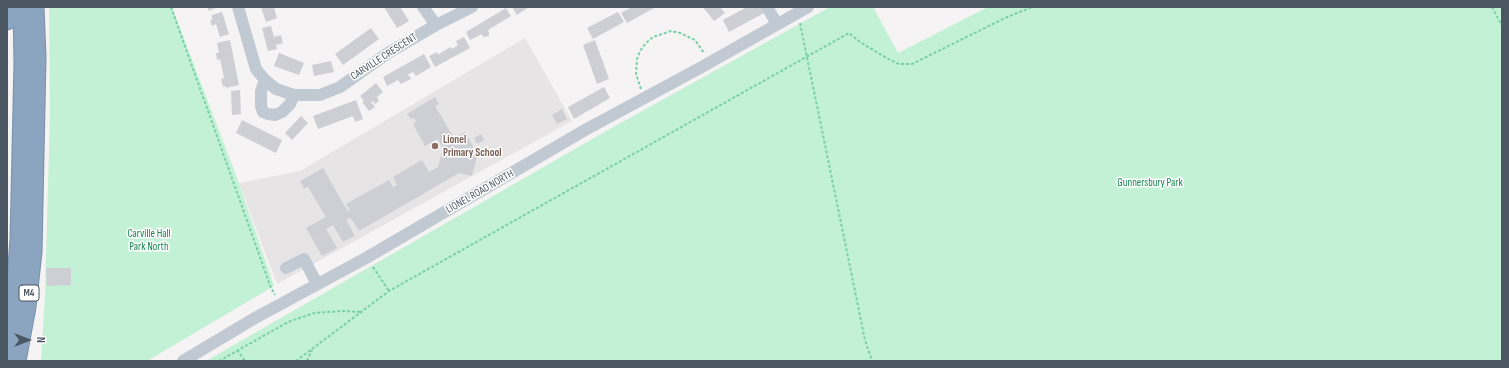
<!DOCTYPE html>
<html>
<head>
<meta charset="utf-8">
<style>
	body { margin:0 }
	#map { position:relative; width:1509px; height:368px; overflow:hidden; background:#f5f3f3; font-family:"Sofia Sans Condensed",sans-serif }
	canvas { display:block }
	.frame { position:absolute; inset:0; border:8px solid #4a5661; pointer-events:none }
	.north { position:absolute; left:8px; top:320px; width:40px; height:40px; -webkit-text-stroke:3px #fff; paint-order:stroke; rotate:90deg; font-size:11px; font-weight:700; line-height:16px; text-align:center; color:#4a5661 }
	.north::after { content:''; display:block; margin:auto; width:14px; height:18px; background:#4a5661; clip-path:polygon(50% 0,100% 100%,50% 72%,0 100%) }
</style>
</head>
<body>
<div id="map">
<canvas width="1509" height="368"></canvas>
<div class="frame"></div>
<div class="north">N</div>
</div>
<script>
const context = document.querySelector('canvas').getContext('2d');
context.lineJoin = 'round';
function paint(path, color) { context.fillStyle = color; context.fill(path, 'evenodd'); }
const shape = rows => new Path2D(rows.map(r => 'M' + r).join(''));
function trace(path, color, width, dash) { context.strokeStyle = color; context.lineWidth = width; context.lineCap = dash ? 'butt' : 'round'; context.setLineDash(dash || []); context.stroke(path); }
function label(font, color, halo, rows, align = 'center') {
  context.font = font + ' "Sofia Sans Condensed",sans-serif'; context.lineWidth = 3; context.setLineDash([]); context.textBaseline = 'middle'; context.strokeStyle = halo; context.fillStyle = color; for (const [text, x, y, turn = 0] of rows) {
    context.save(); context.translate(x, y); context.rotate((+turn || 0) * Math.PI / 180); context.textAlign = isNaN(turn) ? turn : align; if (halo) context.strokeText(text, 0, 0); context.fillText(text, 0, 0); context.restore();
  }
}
const education = shape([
	[525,38,572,121,277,284,239,183,300,171]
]);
const green = shape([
	[49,7,172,7,237,178,274,286,147,361,41,361,45,295,50,114],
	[830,7,873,7,898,53,988,7,1502,7,1502,361,206,361,608,130]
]);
const building = shape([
	[207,7,217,7,209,11],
	[261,7,274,7,277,18,266,22],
	[384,7,400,7,409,21,397,28],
	[512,7,529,7,517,15],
	[632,7,656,7,627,23,621,13],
	[703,7,720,7,725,13,714,21],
	[747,7,764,7,766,12,729,32,723,20],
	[506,8,511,16,488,30,489,33,489,36,483,37,482,34,470,40,466,32],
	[222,12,229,34,220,37,216,24,212,26,210,20,212,20,212,15],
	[618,12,624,22,593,39,587,28],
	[271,26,274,37,281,35,283,43,276,45,277,49,268,51,262,28],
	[371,28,379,39,343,65,335,54],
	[464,37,470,48,435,67,429,56,437,52,438,55,450,47,452,49,458,45,456,41],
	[230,40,239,85,226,88,226,86,223,87,221,79,224,78,220,59,217,60,216,53,219,53,217,43],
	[595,40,609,79,597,84,583,45],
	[279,53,304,63,299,75,274,66],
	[424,54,431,67,416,76,413,72,408,74,411,79,401,84,398,80,387,86,383,77],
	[331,61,334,72,314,76,312,65],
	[376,83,383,92,377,97,379,101,375,104,373,101,371,102,375,107,369,111,362,102,364,101,360,96],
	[604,87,610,98,574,119,568,107],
	[240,90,241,114,232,115,231,91],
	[435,97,439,104,435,106,454,138,465,132,473,146,472,151,478,153,472,176,459,173,359,231,351,218,346,220,355,236,343,242,333,225,326,229,337,248,322,256,306,228,326,217,308,187,304,189,300,181,323,168,348,212,350,211,346,204,389,180,393,187,397,185,393,177,422,160,429,172,438,167,443,149,438,139,425,146,413,124,416,122,414,118,411,119,407,114],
	[356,100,363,119,355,122,353,116,318,129,313,116],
	[562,109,567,119,557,124,552,115],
	[301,116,308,123,292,140,285,133],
	[242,120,282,140,276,153,236,133],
	[481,134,484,140,477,144,474,138],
	[46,268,71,268,71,285,47,286]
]);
const path = shape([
	[171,7,271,288,275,295],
	[1492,7,1502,26],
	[800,23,865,340,872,361],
	[641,89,636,74,637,59,640,51,646,43,653,37,671,31,680,33,695,40,704,53],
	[373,267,389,291],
	[237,350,245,361],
	[219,361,288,322,314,313,342,311,362,312],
	[296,361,389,291,849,33,860,42,890,60,899,64,912,64,1005,18,1032,7],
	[307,361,312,350]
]);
const minor = shape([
	[238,7,256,69,265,80,276,89,294,95,320,95,340,87,388,53,436,25,472,7],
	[423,7,436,25],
	[767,7,777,24],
	[265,80,261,91,261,106,263,112,268,114,275,115,282,112,290,104,294,95],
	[286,268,304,259,317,284],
	[183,361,255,318,366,258,585,130,700,68,808,7]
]);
const highway = shape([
	[7,21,8,7],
	[7,358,14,302,19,240,23,63,22,7],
	[17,361,27,307,33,252,37,57,35,7]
]);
const markers = [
	[435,146,4,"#8d6e63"]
];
const shields = [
	[29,293,20]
];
const shieldNames = [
	["M4",29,293]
];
const streetNames = [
	["CARVILLE CRESCENT",384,57,-33],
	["LIONEL ROAD NORTH",480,192,-30]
];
const educationNames = [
	["Lionel",443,140],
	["Primary School",443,153]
];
const parkNames = [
	["Gunnersbury Park",1150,183],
	["Carville Hall",149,234],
	["Park North",149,247]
];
paint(education, '#e6e4e5');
paint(green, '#c3f1d5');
paint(building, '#cdcfd5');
trace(highway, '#7690ad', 19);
trace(path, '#7ad0a6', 2, [3, 2]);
trace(minor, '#c1cad2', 12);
trace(highway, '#8ba5c1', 17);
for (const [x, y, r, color] of markers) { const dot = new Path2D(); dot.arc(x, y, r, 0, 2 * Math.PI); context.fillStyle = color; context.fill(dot); trace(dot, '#fff', 1.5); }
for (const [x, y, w] of shields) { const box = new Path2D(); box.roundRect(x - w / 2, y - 8, w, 16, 3); context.fillStyle = '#fff'; context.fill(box); trace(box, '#4a5661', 1); }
label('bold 10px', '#4a5661', null, shieldNames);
label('11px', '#4a5661', '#fff', streetNames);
label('bold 11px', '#785e54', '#fff', educationNames, 'left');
label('11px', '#17864f', '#fff', parkNames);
</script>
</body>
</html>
